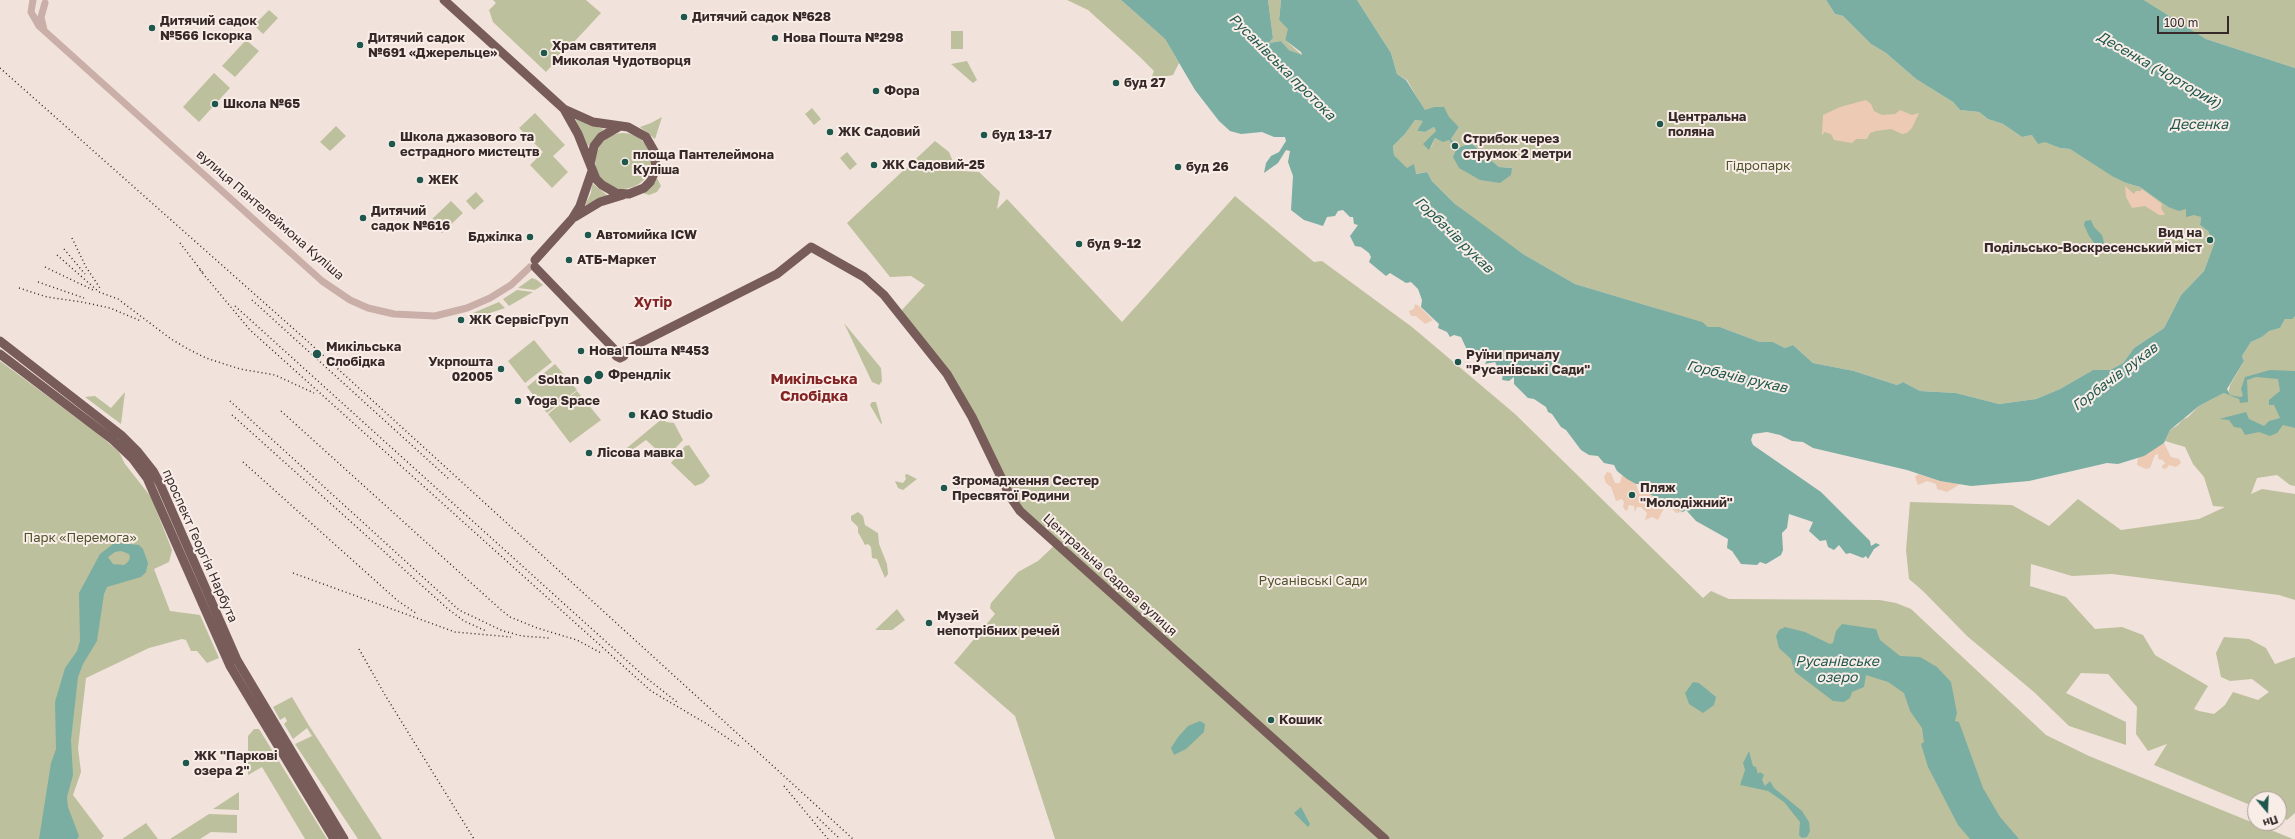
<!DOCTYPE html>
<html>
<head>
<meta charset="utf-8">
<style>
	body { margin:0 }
	#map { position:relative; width:2295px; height:839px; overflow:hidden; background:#f1e2dc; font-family:"Golos Text",sans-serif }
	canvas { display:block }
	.north { position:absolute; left:2247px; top:791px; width:40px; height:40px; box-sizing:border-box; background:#f9ede8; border:1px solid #ab9f9b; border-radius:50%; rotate:161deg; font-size:11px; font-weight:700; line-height:16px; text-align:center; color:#362928 }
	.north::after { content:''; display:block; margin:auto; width:14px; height:18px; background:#1e574c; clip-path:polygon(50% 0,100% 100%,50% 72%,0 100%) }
	.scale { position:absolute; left:2157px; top:16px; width:72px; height:18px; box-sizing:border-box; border:2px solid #362928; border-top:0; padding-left:5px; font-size:12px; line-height:14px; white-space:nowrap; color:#362928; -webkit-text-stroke:3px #f9ede8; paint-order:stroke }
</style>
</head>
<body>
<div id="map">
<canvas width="2295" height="839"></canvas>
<div class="north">Пн</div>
<div class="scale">100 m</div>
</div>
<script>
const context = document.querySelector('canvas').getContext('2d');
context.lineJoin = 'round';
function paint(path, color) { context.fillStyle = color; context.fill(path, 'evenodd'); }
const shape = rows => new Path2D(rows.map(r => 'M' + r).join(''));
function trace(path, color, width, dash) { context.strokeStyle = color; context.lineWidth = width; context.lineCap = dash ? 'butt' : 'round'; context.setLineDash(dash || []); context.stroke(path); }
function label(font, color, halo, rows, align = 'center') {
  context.font = font + ' "Golos Text",sans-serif'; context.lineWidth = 4; context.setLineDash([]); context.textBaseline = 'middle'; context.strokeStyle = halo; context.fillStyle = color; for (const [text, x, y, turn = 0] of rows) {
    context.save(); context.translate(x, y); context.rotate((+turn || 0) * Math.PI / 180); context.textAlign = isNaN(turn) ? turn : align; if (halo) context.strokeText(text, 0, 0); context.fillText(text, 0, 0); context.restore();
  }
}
const green = shape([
	[493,0,586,0,601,13,546,72,493,22,489,10,496,3],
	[1067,0,1121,0,1165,39,1179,63,1173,75,1151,79,1154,71,1140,57,1088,10],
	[1268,0,1281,0,1279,20,1289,29,1285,40,1303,56,1289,50,1281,41,1269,43,1273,38],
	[1357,0,1826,0,1835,14,1843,16,1871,44,1886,53,1916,79,1953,102,1960,110,1979,112,1988,119,2003,124,2022,137,2032,135,2060,148,2070,149,2126,183,2140,187,2168,207,2186,208,2201,217,2200,225,2208,231,2214,244,2204,271,2181,295,2164,328,2134,348,2123,363,2110,370,2093,370,2060,389,2036,399,1999,404,1956,393,1920,391,1903,382,1897,385,1854,371,1813,363,1793,345,1785,348,1773,342,1760,342,1720,327,1708,327,1655,308,1575,284,1523,254,1483,227,1455,204,1432,181,1427,172,1415,174,1414,165,1407,169,1394,155,1393,146,1405,134,1415,120,1424,121,1417,131,1425,132,1434,127,1436,131,1430,150,1435,138,1449,140,1456,150,1459,168,1512,168,1499,167,1471,143,1458,149,1451,139,1459,127,1434,107,1425,111,1407,80,1397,74,1391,53],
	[2144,0,2295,0,2295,68,2206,39],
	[269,10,278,18,263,34,254,25],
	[951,31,963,31,963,49,951,49],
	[246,40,259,51,235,77,222,66],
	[967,61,977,80,973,83,951,64],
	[214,73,230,88,199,122,183,107],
	[812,108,821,119,814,125,805,114],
	[535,113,565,145,553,156,568,172,552,188,530,165,543,152,519,128],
	[662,117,655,139,640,127,651,123],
	[575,118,589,125,604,129,588,146],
	[336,126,346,136,330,151,320,142],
	'595 161a28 28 0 1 1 56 0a28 28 0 1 1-56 0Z',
	[935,141,949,152,954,164,960,171,979,172,1000,192,997,209,1007,199,1122,322,1235,196,1314,262,1322,261,1412,327,1515,414,1703,598,1711,591,1729,599,1880,600,1896,603,1911,609,2046,735,2089,756,2293,839,1055,839,1015,716,954,663,995,614,990,608,991,603,1018,572,1038,561,1059,541,1019,506,973,415,901,311,925,285,911,276,890,277,847,223],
	[847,152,857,164,850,170,840,158],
	[657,178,661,186,657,192,649,195,643,193],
	[592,183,608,196,585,205,591,193],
	[476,192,484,201,474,210,466,201],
	[451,201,463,213,442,233,430,221],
	[532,278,537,280,543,285,535,290,518,288],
	[517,290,533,292,509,306,503,299],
	[499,302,505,308,475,318,473,313],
	[2295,316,2295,486,2290,485,2277,475,2257,478,2251,494,2262,489,2295,494,2295,600,2279,595,2112,574,2072,576,2031,564,2030,586,2066,597,2095,629,2122,627,2143,635,2155,655,2208,686,2194,709,2199,711,2214,714,2225,705,2233,692,2258,700,2269,692,2252,679,2230,681,2221,677,2216,653,2224,637,2249,639,2266,648,2275,664,2295,657,2295,813,2287,820,2279,816,2279,799,2255,799,2255,807,2154,765,2167,744,2148,751,2136,734,2137,707,2108,674,2081,673,2066,693,2126,722,2126,745,2069,726,2034,692,1967,636,1923,591,1909,579,1906,550,1910,502,2012,505,2049,526,2078,499,2121,530,2199,519,2225,507,2213,506,2204,477,2193,464,2185,447,2165,441,2170,430,2178,425,2182,420,2188,417,2199,406,2224,393,2228,394,2230,385,2244,361,2242,356,2251,342,2262,337,2268,331,2280,328,2285,319,2293,319],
	[844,323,881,368,882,381,879,385,872,382],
	[534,340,552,362,525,383,508,361],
	[0,361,97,433,119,452,125,464,151,497,172,550,169,562,154,569,170,611,200,615,219,658,207,663,197,651,191,651,186,640,182,639,149,648,86,678,78,748,81,772,73,795,104,836,101,839,0,839],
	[555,364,577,390,547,413,527,387],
	[577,391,601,420,570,443,548,414],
	[125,392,121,424,85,397,95,396,111,408],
	[872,402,876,402,882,423,881,424,870,405],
	[663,418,666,422,674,423,683,440,666,458,646,440,625,455,622,452],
	[689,445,710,476,703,483,695,486,671,463,685,446],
	[907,474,917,479,903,490,898,488,895,481,903,483,906,479,905,475],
	[858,512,863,516,865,525,878,533,879,544,887,564,888,574,885,578,877,559,872,558,871,547,868,544,865,545,858,532,858,527,851,520,851,516],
	[897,609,905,620,892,630,875,630],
	[292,697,308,724,382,839,358,839,295,744,312,736,307,728,293,739,284,724,287,721,285,717,280,720,273,707],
	[254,729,259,729,327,839,305,839,262,767,248,775,248,736],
	[239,792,239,810,213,809],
	[209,814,237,815,237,833,211,832,200,839,170,839],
	[146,823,158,839,122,839]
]);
const sand = shape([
	[1866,100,1871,104,1874,111,1882,115,1895,114,1900,110,1912,115,1919,113,1912,128,1907,133,1902,134,1891,129,1876,131,1870,133,1867,139,1856,139,1852,143,1834,140,1831,134,1825,132,1822,135,1823,115,1840,107],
	[2125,186,2134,194,2136,191,2141,191,2142,189,2162,204,2161,208,2165,215,2159,215,2145,206,2132,208,2126,197],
	[1415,304,1419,306,1433,320,1425,324,1416,316,1411,316,1409,311,1414,309],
	[2164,443,2171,457,2179,459,2181,463,2176,467,2169,465,2166,469,2162,468,2162,465,2165,464,2163,460,2158,459,2158,454,2155,455,2150,468,2146,469,2137,465,2138,458],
	[1607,472,1611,473,1615,483,1620,483,1622,475,1636,484,1638,491,1644,491,1683,512,1676,513,1672,509,1664,508,1658,520,1652,517,1645,520,1647,513,1641,507,1637,507,1635,512,1634,506,1629,505,1627,511,1625,510,1623,507,1624,502,1622,499,1616,501,1611,487,1606,483,1604,477],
	[1918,474,1940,481,1960,484,1947,492,1937,489,1936,484,1927,481,1918,485,1915,477]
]);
const water = shape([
	[1121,0,1268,0,1273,38,1269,43,1281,41,1289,50,1302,55,1301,52,1285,40,1288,29,1279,20,1281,0,1357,0,1391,53,1397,74,1406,80,1425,110,1434,107,1444,107,1449,117,1459,127,1451,139,1458,148,1471,143,1499,167,1512,168,1511,175,1500,183,1480,180,1459,168,1453,157,1456,150,1449,140,1443,142,1435,138,1429,150,1423,144,1436,131,1434,127,1425,132,1417,131,1423,121,1415,120,1405,134,1393,146,1394,155,1407,168,1414,164,1416,174,1427,172,1432,181,1455,204,1523,254,1575,284,1702,322,1708,327,1720,327,1760,342,1773,342,1785,348,1793,345,1813,363,1854,371,1897,385,1903,382,1920,391,1956,393,1999,404,2036,399,2060,389,2093,370,2110,370,2123,363,2134,348,2164,328,2181,295,2204,271,2214,244,2208,231,2200,225,2201,217,2194,215,2186,217,2186,209,2179,211,2168,207,2140,187,2126,183,2112,176,2070,149,2060,148,2045,142,2038,144,2032,135,2022,137,2003,124,1988,119,1979,112,1960,110,1953,102,1916,79,1886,53,1871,44,1843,16,1835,14,1826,0,2144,0,2206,39,2295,68,2295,316,2293,319,2285,319,2280,328,2269,331,2262,337,2251,342,2242,356,2244,361,2227,389,2230,395,2240,397,2243,396,2241,389,2245,377,2270,370,2295,371,2295,428,2283,425,2277,433,2270,436,2259,432,2245,435,2241,428,2234,427,2229,420,2219,419,2246,412,2249,419,2264,426,2269,421,2280,418,2274,405,2269,405,2269,400,2280,391,2278,379,2256,377,2247,380,2248,402,2240,403,2239,399,2224,393,2199,406,2170,430,2164,443,2144,456,2118,464,2107,463,2029,481,1971,486,1940,481,1907,470,1813,448,1803,442,1792,441,1780,435,1767,432,1753,434,1751,440,1753,445,1821,492,1870,541,1871,546,1876,543,1880,545,1874,549,1868,559,1866,556,1863,558,1850,553,1846,554,1839,545,1834,550,1828,547,1826,540,1820,541,1809,531,1813,522,1789,514,1787,528,1782,533,1783,550,1781,555,1766,564,1760,562,1757,565,1741,564,1732,551,1727,548,1728,539,1696,521,1686,510,1683,512,1644,491,1640,484,1636,484,1627,479,1617,471,1614,465,1604,463,1598,456,1589,455,1581,450,1566,430,1561,427,1552,414,1548,412,1546,407,1534,399,1528,398,1514,384,1514,377,1509,381,1502,380,1503,374,1500,372,1495,362,1485,364,1488,358,1484,354,1479,356,1476,351,1471,352,1467,350,1461,337,1454,335,1450,337,1447,332,1438,328,1439,324,1421,307,1422,300,1418,289,1411,282,1406,283,1390,273,1386,276,1369,262,1371,257,1369,253,1361,247,1355,246,1350,236,1358,225,1354,224,1353,217,1350,217,1343,210,1338,211,1335,216,1327,217,1323,226,1304,220,1291,210,1293,176,1288,162,1290,151,1286,150,1278,163,1264,173,1266,163,1271,156,1279,152,1286,141,1285,137,1274,137,1262,132,1241,134,1230,131,1219,121,1195,90,1165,39],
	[2091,220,2094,227,2102,235,2107,254,2100,251,2089,236,2084,225,2085,221],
	[122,543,139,545,143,549,148,563,146,572,141,577,107,587,104,594,97,641,83,664,78,677,71,740,73,775,67,797,68,807,79,836,77,839,39,839,51,763,56,749,55,702,65,668,77,651,80,641,79,593,100,554,113,544],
	[121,551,129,554,130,558,128,562,124,565,113,564,108,557,115,552],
	[1842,624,1876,629,1880,640,1900,656,1920,657,1937,667,1951,682,1957,713,1955,721,1959,722,1983,788,2000,817,2019,839,1970,839,1958,825,1928,767,1921,744,1924,742,1922,728,1910,711,1904,693,1888,682,1866,675,1864,687,1852,692,1850,698,1844,702,1833,701,1795,672,1791,659,1779,648,1776,636,1779,630,1785,627,1805,632,1830,644,1833,643,1836,631],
	[1693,682,1699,683,1716,697,1714,705,1703,713,1689,704,1685,693],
	[1200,721,1205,724,1204,732,1186,749,1174,755,1171,748,1178,737,1188,726],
	[1749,751,1753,766,1756,767,1758,774,1760,772,1764,775,1762,780,1765,786,1770,781,1774,788,1802,811,1809,822,1810,831,1807,837,1802,838,1799,835,1800,822,1784,802,1768,791,1740,785,1745,770,1743,763],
	[1301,807,1310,824,1308,827,1294,813]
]);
const minor = shape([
	[33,0,31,12,39,26,322,281,350,300,368,308,394,314,435,316,467,308,490,298,511,285,530,267],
	[44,30,41,17,45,3]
]);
const major = shape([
	[444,0,564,109,593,122,628,127,646,137,654,151,656,169,650,182,644,188,629,194,616,193,602,185,596,179,590,164,594,146,601,137,620,126],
	[564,109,578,134,590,164],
	[575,217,600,202,623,195],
	[535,260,572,219,580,206,592,171],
	[535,267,616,351],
	[0,341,121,435,138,452,153,471,160,484,237,660,344,839],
	[616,351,616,356,620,358,624,356,624,351],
	[624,351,777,274,811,247,864,277,884,295,947,374,972,417,1011,498,1020,511,1385,839],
	[0,354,113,440,133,459,147,478,230,666,334,839]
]);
const rail = shape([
	[0,68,304,338,853,839],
	[72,238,86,267,100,288],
	[180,243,203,273],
	[64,249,85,274],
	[57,255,99,292,118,299,171,339,188,349,206,358,240,369,275,375,314,393],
	[45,267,93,290],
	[200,270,250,330,651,691,707,724,739,746],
	[38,282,84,298],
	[19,288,47,297,82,302,110,308,141,321],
	[252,300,450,480],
	[235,306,645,677,677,702],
	[230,401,459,610,503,631,522,636,549,638],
	[281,411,500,609,510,617,537,628,577,640,601,653],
	[232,415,448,609,464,621,486,631],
	[243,462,398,601,417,614],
	[293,573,455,632,511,637],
	[359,649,385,695,474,839],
	[784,786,828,839],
	[817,817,840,839]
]);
const markers = [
	[684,17,4,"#1e574c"],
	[152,28,4,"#1e574c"],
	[775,38,4,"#1e574c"],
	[360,45,4,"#1e574c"],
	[544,53,4,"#1e574c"],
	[1116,83,4,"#1e574c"],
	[876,91,4,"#1e574c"],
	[215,104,4,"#1e574c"],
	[1660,124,4,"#1e574c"],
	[830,132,4,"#1e574c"],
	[984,135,4,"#1e574c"],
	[392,144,4,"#1e574c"],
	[1455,146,4,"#1e574c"],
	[625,162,4,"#1e574c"],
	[874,165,4,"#1e574c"],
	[1178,167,4,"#1e574c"],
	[420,180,4,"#1e574c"],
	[363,218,4,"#1e574c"],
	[588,235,4,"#1e574c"],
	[530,237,4,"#1e574c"],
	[2210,240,4,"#1e574c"],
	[1079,244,4,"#1e574c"],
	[569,260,4,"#1e574c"],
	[461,320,4,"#1e574c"],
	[581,351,4,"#1e574c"],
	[317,354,5,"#1e574c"],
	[1458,362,4,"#1e574c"],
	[501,369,4,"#1e574c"],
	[599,375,5,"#1e574c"],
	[588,380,5,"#1e574c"],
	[518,401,4,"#1e574c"],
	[632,415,4,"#1e574c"],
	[589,453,4,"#1e574c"],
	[944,488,4,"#1e574c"],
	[1632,495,4,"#1e574c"],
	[929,623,4,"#1e574c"],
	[1271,720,4,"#1e574c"],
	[186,763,4,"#1e574c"]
];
const poiNames = [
	["Дитячий садок №628",692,17],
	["Дитячий садок",160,21],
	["№566 Іскорка",160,36],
	["Дитячий садок",368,38],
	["№691 «Джерельце»",368,53],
	["Нова Пошта №298",783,38],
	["Храм святителя",552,46],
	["Миколая Чудотворця",552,61],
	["буд 27",1124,83],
	["Фора",884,91],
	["Школа №65",223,104],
	["Центральна",1668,117],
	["поляна",1668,132],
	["ЖК Садовий",838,132],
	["буд 13-17",992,135],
	["Школа джазового та",400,137],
	["естрадного мистецтв",400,152],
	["Стрибок через",1463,139],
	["струмок 2 метри",1463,154],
	["площа Пантелеймона",633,155],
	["Куліша",633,170],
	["ЖК Садовий-25",882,165],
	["буд 26",1186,167],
	["ЖЕК",428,180],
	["Дитячий",371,211],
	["садок №616",371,226],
	["Вид на",2202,233,"right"],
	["Подільсько-Воскресенський міст",2202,248,"right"],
	["Автомийка ICW",596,235],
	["Бджілка",522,237,"right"],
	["буд 9-12",1087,244],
	["АТБ-Маркет",577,260],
	["ЖК СервісГруп",469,320],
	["Микільська",326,347],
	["Слобідка",326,362],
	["Нова Пошта №453",589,351],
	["Руїни причалу",1466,355],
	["\"Русанівські Сади\"",1466,370],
	["Укрпошта",493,362,"right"],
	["02005",493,377,"right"],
	["Френдлік",608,375],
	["Soltan",579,380,"right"],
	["Yoga Space",526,401],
	["KAO Studio",640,415],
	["Лісова мавка",597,453],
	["Згромадження Сестер",952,481],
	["Пресвятої Родини",952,496],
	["Пляж",1640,488],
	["\"Молодіжний\"",1640,503],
	["Музей",937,616],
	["непотрібних речей",937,631],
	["Кошик",1279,720],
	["ЖК \"Паркові",194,756],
	["озера 2\"",194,771]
];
const parkNames = [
	["Гідропарк",1758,166],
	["Парк «Перемога»",80,538],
	["Русанівські Сади",1313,581]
];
const streetNames = [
	["вулиця Пантелеймона Куліша",270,215,41],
	["проспект Георгія Нарбута",200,546,66],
	["Центральна Садова вулиця",1110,575,42]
];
const waterNames = [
	["Русанівська протока",1282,67,45],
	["Десенка (Чорторий)",2159,70,30],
	["Десенка",2199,125],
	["Горбачів рукав",1454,235,44],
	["Горбачів рукав",1737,377,13],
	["Горбачів рукав",2115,377,-37],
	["Русанівське",1837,662],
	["озеро",1837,678]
];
const neighbourhoodNames = [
	["Хутір",653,303]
];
const quarterNames = [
	["Микільська",814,379],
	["Слобідка",814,396]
];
paint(green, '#bdc09c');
paint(sand, '#eccab3');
paint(water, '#7baea3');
trace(minor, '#c9afa8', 7);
trace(major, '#785c59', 9);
trace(rail, '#362928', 1.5, [1, 3]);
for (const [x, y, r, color] of markers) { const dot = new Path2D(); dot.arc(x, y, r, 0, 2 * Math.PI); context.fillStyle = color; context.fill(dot); trace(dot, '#f9ede8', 1.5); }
label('bold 13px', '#362928', '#f9ede8', poiNames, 'left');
label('13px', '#4f542c', '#f9ede8', parkNames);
label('13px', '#362928', '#f9ede8', streetNames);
label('italic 14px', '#1e574c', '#f9ede8', waterNames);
label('bold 14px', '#832324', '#f9ede8', neighbourhoodNames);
label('bold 15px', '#832324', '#f9ede8', quarterNames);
</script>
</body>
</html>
